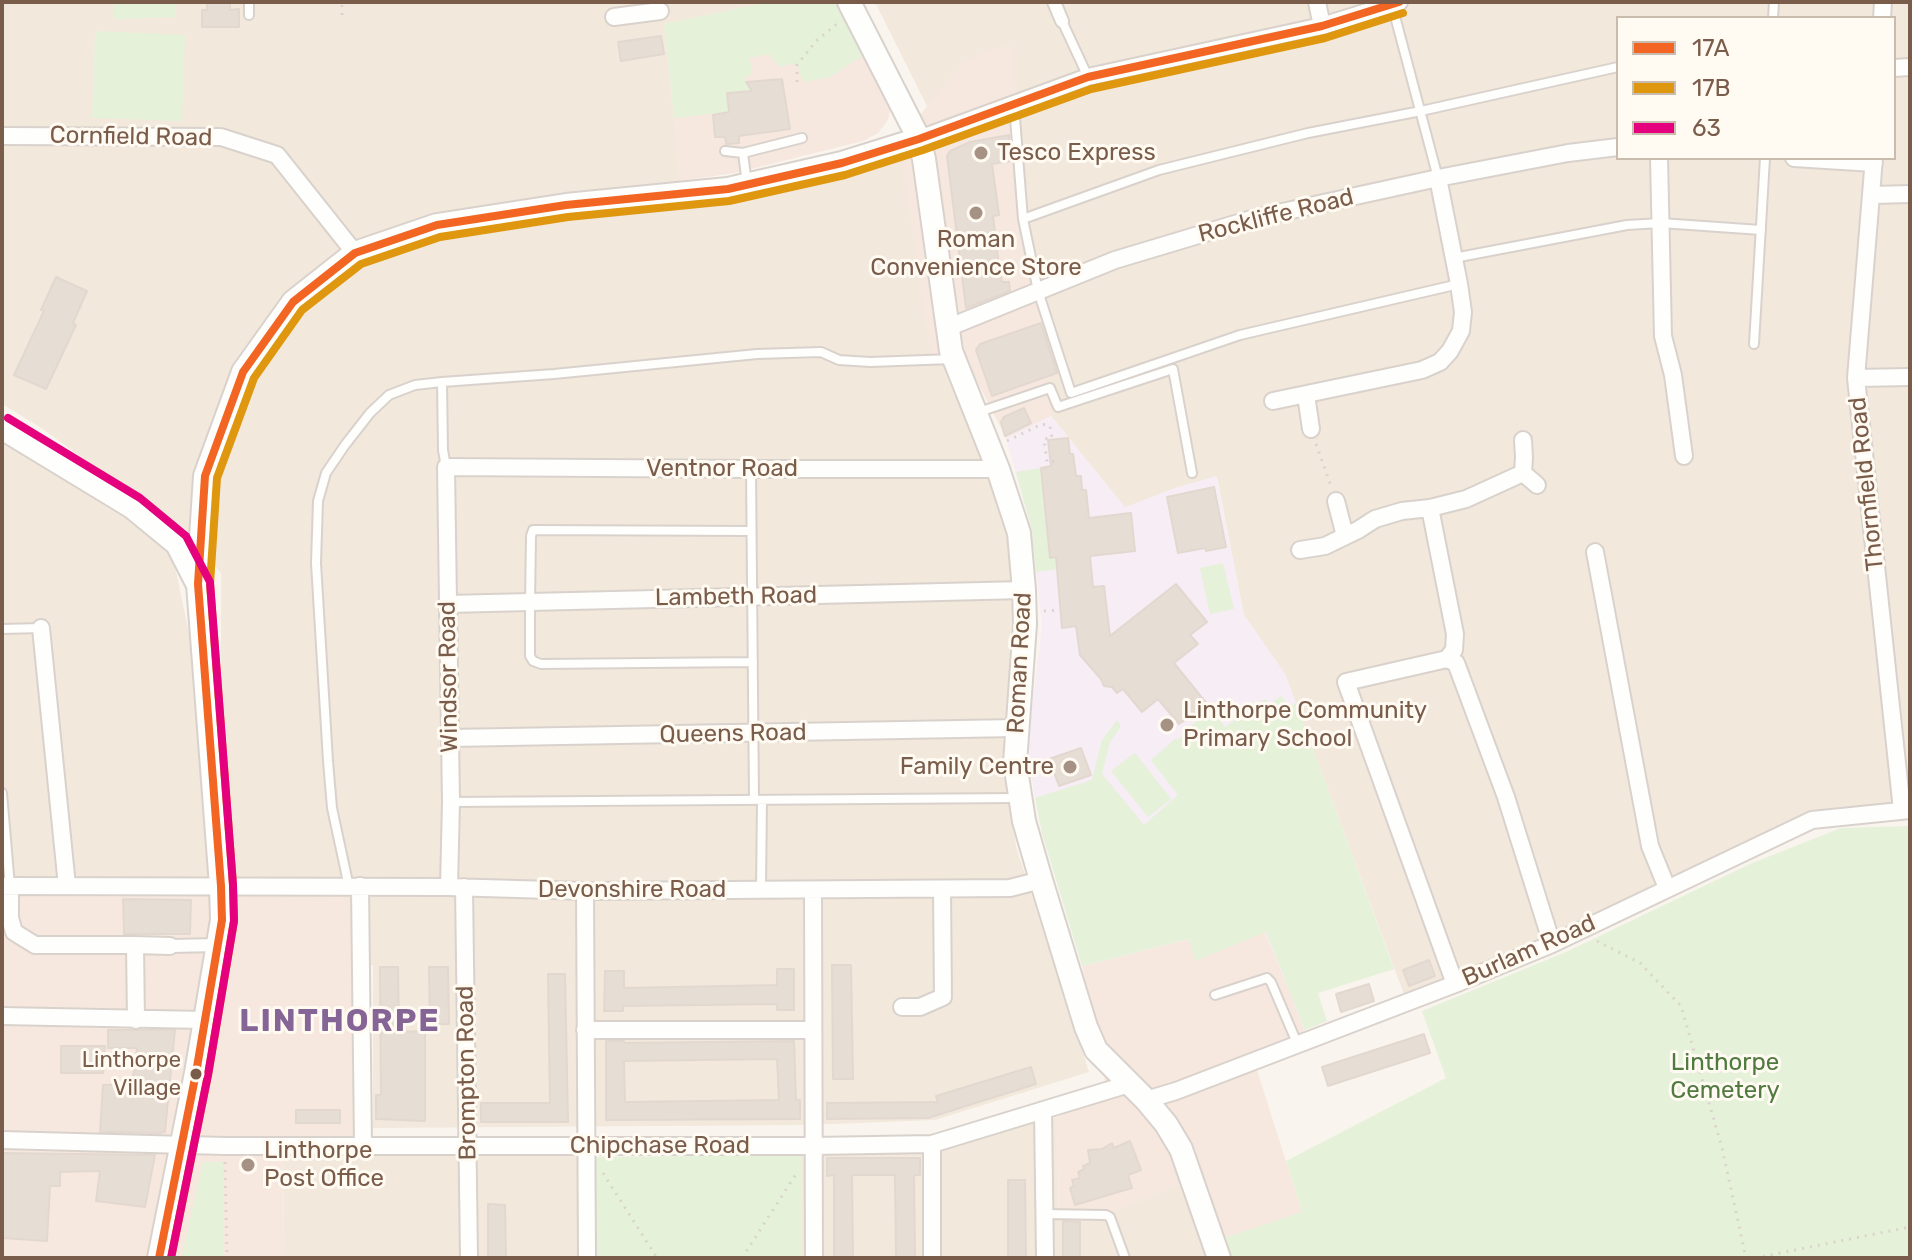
<!DOCTYPE html>
<html>
<head>
<meta charset="utf-8">
<style>
	body { margin:0 }
	#map { position:relative; width:1912px; height:1260px; overflow:hidden; background:#f9f5ee; font-family:Rubik,sans-serif }
	canvas { display:block }
	.frame { position:absolute; inset:0; border:4px solid #7a5c4b; pointer-events:none }
	.legend { position:absolute; left:1616px; top:16px; width:280px; height:144px; box-sizing:border-box; background:#fffaf2; border:2px solid #cabbaf; margin:0; padding:10px 14px; list-style:none; font-size:24px; color:#7a5c4b }
	.legend li { display:flex; align-items:center; gap:16px; height:40px }
	.legend b { width:40px; border:2px solid #cabbaf }
</style>
</head>
<body>
<div id="map">
<canvas width="1912" height="1260"></canvas>
<div class="frame"></div>
<ul class="legend">
<li><b style="height:10px;background:#f26522"></b>17A</li>
<li><b style="height:10px;background:#de970f"></b>17B</li>
<li><b style="height:10px;background:#e5007d"></b>63</li>
</ul>
</div>
<script>
const context = document.querySelector('canvas').getContext('2d');
context.lineJoin = 'round';
function paint(path, color) { context.fillStyle = color; context.fill(path, 'evenodd'); }
const shape = rows => new Path2D(rows.map(r => 'M' + r).join(''));
function trace(path, color, width, dash) { context.strokeStyle = color; context.lineWidth = width; context.lineCap = dash ? 'butt' : 'round'; context.setLineDash(dash || []); context.stroke(path); }
function label(font, color, halo, rows, align = 'center') {
  context.font = font + ' Rubik,sans-serif'; context.lineWidth = 6; context.setLineDash([]); context.textBaseline = 'middle'; context.strokeStyle = halo; context.fillStyle = color; for (const [text, x, y, turn = 0] of rows) {
    context.save(); context.translate(x, y); context.rotate((+turn || 0) * Math.PI / 180); context.textAlign = isNaN(turn) ? turn : align; if (halo) context.strokeText(text, 0, 0); context.fillText(text, 0, 0); context.restore();
  }
}
const residential = shape([
	[2,2,768,2,664,24,683,206,783,188,914,155,947,377,970,429,1008,524,1012,611,1007,762,1016,847,1089,1072,935,1120,807,1125,373,1128,373,965,361,966,2,886,2,439,138,515,174,562,191,643,221,877,221,573,186,530,136,497,40,427,2,404],
	[875,2,1910,2,1910,802,1801,817,1570,927,1405,997,1285,674,1244,615,1217,477,1175,488,1125,508,1051,416,1006,438,932,116],
	[1618,18,1894,18,1894,158,1618,158],
	[1057,1117,1059,1217,1109,1213,1184,1183,1224,1238,1233,1258,802,1258,801,1155,951,1140],
	[283,1146,596,1157,597,1258,284,1258]
]);
const commercial = shape([
	[768,2,839,2,891,105,888,120,878,133,863,141,735,173,680,181,664,24],
	[1011,43,1051,416,1006,438,964,356,932,364,899,140,965,61],
	[2,886,360,886,363,1146,283,1146,284,1258,2,1258],
	[1266,932,1305,1030,1257,1070,1302,1212,1224,1238,1184,1183,1109,1213,1059,1217,1057,1117,1108,1097,1082,966,1190,939,1195,960]
]);
const education = shape([
	[1051,416,1125,507,1175,488,1216,476,1244,615,1285,674,1394,969,1317,993,1327,1021,1305,1030,1265,932,1195,961,1189,939,1082,966,1042,833,1030,771,1027,748,1042,626,1032,531,1006,438]
]);
const green = shape([
	[113,2,176,2,176,17,114,19],
	[768,2,839,2,867,53,830,77,803,82,797,65,789,64,781,67,768,54,749,58,753,73,744,79,752,91,728,93,729,112,674,118,664,24],
	[95,31,185,35,182,121,92,118],
	[1041,468,1050,557,1056,557,1058,569,1036,572,1032,531,1016,472],
	[1223,563,1234,609,1210,614,1200,568],
	[1281,696,1289,707,1296,703,1394,969,1318,993,1327,1021,1305,1030,1266,932,1195,961,1189,939,1082,966,1042,833,1035,798,1092,780,1102,740,1117,720,1121,726,1110,742,1102,774,1144,825,1178,795,1151,760,1175,739,1177,740,1187,732,1186,730,1206,714,1208,716,1213,712,1225,727,1265,699,1270,704],
	[1135,753,1171,799,1148,817,1111,771],
	[1910,826,1910,1258,1233,1258,1224,1238,1302,1212,1286,1161,1446,1078,1422,1011,1566,952,1750,864,1841,828],
	[801,1155,802,1258,597,1258,596,1157],
	[203,1162,223,1162,223,1257,182,1256]
]);
const building = shape([
	[207,2,230,2,230,10,239,9,239,27,202,27,202,10,207,10,207,2],
	[661,36,664,54,621,61,618,42,661,36],
	[782,79,790,129,739,136,739,143,728,144,726,144,725,137,715,137,713,115,729,112,727,93,752,91,746,82,782,79],
	[1009,135,1011,161,992,164,999,215,993,216,999,266,1002,282,1009,282,1010,291,966,308,947,156,950,151,970,142,1009,135],
	[56,277,87,291,73,323,76,325,46,389,14,375,44,311,41,310,56,277],
	[1041,323,1057,373,992,396,976,350,980,344,1041,323],
	[1024,408,1031,423,1005,436,1001,422,1004,417,1024,408],
	[1068,438,1070,454,1073,454,1076,476,1081,476,1082,490,1086,490,1089,518,1131,513,1135,551,1090,556,1093,587,1104,586,1110,636,1176,584,1207,622,1190,635,1198,644,1174,663,1207,704,1179,724,1158,699,1142,712,1123,689,1117,693,1112,687,1104,686,1101,679,1080,655,1076,626,1062,628,1056,557,1050,558,1041,468,1051,466,1048,440,1068,438],
	[1214,487,1226,547,1206,551,1205,548,1178,553,1167,497,1214,487],
	[1081,748,1091,775,1059,786,1049,759,1081,748],
	[123,899,191,900,190,934,124,934,123,899],
	[1429,960,1435,976,1409,986,1403,970,1429,960],
	[832,965,851,965,853,1079,833,1079,832,965],
	[380,967,398,967,399,1032,425,1031,425,1121,376,1119,376,1095,381,1095,380,967],
	[429,967,448,967,449,1024,430,1024,429,967],
	[777,969,794,969,794,1010,777,1010,777,1004,623,1006,623,1011,604,1011,605,971,624,971,624,988,777,985,777,969],
	[548,974,565,974,568,1122,481,1122,481,1103,550,1103,548,974],
	[1369,984,1374,1001,1341,1012,1336,994,1369,984],
	[108,1030,175,1030,165,1132,159,1133,100,1132,103,1085,132,1084,137,1048,108,1048,108,1030],
	[1424,1034,1430,1053,1328,1086,1322,1067,1424,1034],
	[606,1041,624,1041,624,1043,794,1041,796,1100,800,1100,800,1119,606,1120,606,1041],
	[777,1059,779,1100,625,1102,624,1061,777,1059],
	[61,1046,105,1046,103,1073,61,1073,61,1046],
	[1031,1067,1036,1084,928,1118,827,1119,827,1103,938,1102,936,1096,1031,1067],
	[296,1110,340,1110,340,1123,296,1123,296,1110],
	[1130,1141,1141,1170,1128,1175,1132,1188,1075,1205,1070,1188,1074,1186,1072,1180,1080,1178,1078,1172,1084,1169,1083,1166,1090,1163,1088,1150,1102,1149,1112,1143,1114,1148,1130,1141],
	[2,1153,155,1155,145,1207,96,1201,100,1171,60,1172,60,1186,50,1186,47,1241,2,1238,2,1153],
	[827,1158,920,1158,920,1175,914,1175,915,1258,896,1258,895,1175,852,1175,853,1258,834,1258,834,1175,827,1176,827,1158],
	[1008,1180,1025,1180,1026,1258,1008,1258,1008,1180],
	[488,1204,505,1205,506,1258,488,1258,488,1204],
	[1063,1221,1080,1222,1080,1258,1063,1258,1063,1221]
]);
const path = shape([
	[342,15,342,6,346,2],
	[797,82,797,65,816,41,838,23],
	[1007,441,1042,424,1050,426,1052,438,1044,439,1047,462,1059,461],
	[1316,444,1331,486],
	[1044,611,1060,610],
	[1597,941,1640,963,1681,1006,1722,1148,1746,1258],
	[225,1162,227,1258],
	[603,1173,657,1258],
	[742,1258,798,1171],
	[1755,1258,1910,1227]
]);
const service = shape([
	[249,2,249,15],
	[1392,5,1438,178],
	[1773,18,1774,2],
	[1062,21,1088,77],
	[1014,105,1023,219,1038,291,1071,393,1240,335,1459,284],
	[725,151,743,153],
	[747,184,743,153,802,138],
	[1023,219,1159,170,1308,133,1421,111,1618,67],
	[1454,258,1627,225,1661,223,1761,230],
	[1754,344,1765,158],
	[442,382,443,450,446,467],
	[979,412,1050,388,1058,407,1173,369,1192,473],
	[751,469,754,800],
	[751,531,533,530,531,536,530,602,530,656,533,661,541,664,753,662],
	[2,629,41,628],
	[2,793,10,886],
	[451,802,1018,798],
	[349,887,332,808,328,761,316,563,318,501,326,473,345,445,370,413,389,395,415,385,442,382,554,374,757,354,821,352,839,360,870,362,953,359],
	[761,889,762,800],
	[1215,995,1267,978,1271,982,1297,1043],
	[1045,1214,1106,1215,1110,1217,1125,1258]
]);
const pedestrian = shape([
	[1054,2,1062,21],
	[170,946,218,945]
]);
const minor = shape([
	[1317,2,1322,26],
	[614,17,660,11],
	[1882,18,1883,2],
	[1894,68,1910,67],
	[2,136,221,137,277,155,355,253],
	[919,139,1088,77,1322,26,1399,2],
	[1659,158,1663,336,1673,375,1684,456],
	[1794,158,1874,163],
	[1874,158,1856,378,1902,810],
	[1873,195,1910,194],
	[947,328,1115,260,1255,218,1438,178,1568,153,1618,147],
	[1856,378,1910,377],
	[1306,395,1311,429],
	[1273,401,1422,370,1440,362,1450,351,1461,331,1463,312,1459,284,1438,178],
	[1523,473,1537,485],
	[1336,501,1345,536],
	[1430,508,1455,634,1454,650,1447,659],
	[1300,550,1325,546,1358,530,1375,519,1402,511,1430,508,1466,499,1523,473,1524,457,1523,440],
	[1595,552,1650,846,1667,888],
	[448,604,1024,590],
	[41,628,67,886],
	[1447,659,1346,682,1455,984],
	[1447,659,1456,663,1506,797,1552,944],
	[450,738,1016,728],
	[2,886,449,887,585,891,1010,888,1041,880],
	[10,886,10,918,14,932,35,945,135,945,136,1020],
	[360,886,363,1146],
	[449,887,451,802,446,467,751,469,998,469],
	[464,887,469,1258],
	[813,890,814,1258],
	[585,891,587,1258],
	[135,945,170,946],
	[902,1007,920,1007,943,997,942,889],
	[2,1016,204,1020],
	[585,1030,813,1030],
	[1146,1100,1176,1091,1455,984,1552,944,1812,820,1910,810],
	[1043,1110,1045,1258],
	[2,1140,225,1146,814,1146,932,1144,1129,1084],
	[932,1144,932,1258]
]);
const tertiary = shape([
	[849,2,919,139,924,159,951,351,998,469,1019,533,1024,590,1025,624,1015,763,1024,821,1041,880,1086,1027,1096,1050,1146,1100,1166,1124,1181,1149,1219,1258],
	[2,428,132,507,177,544,197,583],
	[159,1258,196,1073,222,920,221,886,198,584,205,476,243,372,293,302,355,253,437,225,566,205,728,189,842,163,919,139]
]);
const bus1 = shape([
	[159,1258,196,1073,222,920,221,886,198,584,205,476,243,372,293,302,355,253,437,225,566,205,728,189,842,163,919,139,1088,77,1322,26,1399,2]
]);
const bus2 = shape([
	[171,1258,208,1075,234,921,233,885,210,584,217,478,254,378,302,310,361,264,440,237,568,217,729,201,845,175,923,150,1091,89,1325,38,1403,13]
]);
const bus3 = shape([
	[8,418,140,498,186,536,210,582,233,885,234,921,208,1075,171,1258]
]);
const markers = [
	[981,153,8,"#a69284"],
	[976,213,8,"#a69284"],
	[1167,725,8,"#a69284"],
	[1070,767,8,"#a69284"],
	[196,1074,7,"#7a5c4b"],
	[248,1165,8,"#a69284"]
];
const busNames = [
	["Linthorpe",181,1061],
	["Village",181,1089]
];
const streetNames = [
	["Cornfield Road",131,137,1],
	["Rockliffe Road",1276,216,-14],
	["Ventnor Road",722,469],
	["Thornfield Road",1867,484,-96],
	["Lambeth Road",736,597,-1],
	["Roman Road",1020,663,-87],
	["Windsor Road",449,677,-91],
	["Queens Road",733,734,-1],
	["Devonshire Road",632,890],
	["Burlam Road",1529,951,-24],
	["Brompton Road",467,1073,-91],
	["Chipchase Road",660,1146]
];
const poiNames = [
	["Tesco Express",997,153],
	["Roman",976,240,"center"],
	["Convenience Store",976,268,"center"],
	["Linthorpe Community",1183,711],
	["Primary School",1183,739],
	["Family Centre",1054,767,"right"],
	["Linthorpe",264,1151],
	["Post Office",264,1179]
];
const parkNames = [
	["Linthorpe",1725,1063],
	["Cemetery",1725,1091]
];
const districtNames = [
	["LINTHORPE",340,1022]
];
paint(residential, '#f2e8dc');
paint(commercial, '#f7e8df');
paint(education, '#f6edf5');
paint(green, '#e6f1d9');
paint(building, '#e6ddd5');
trace(building, '#e3d8d0', 2);
trace(service, '#d9d2cc', 12);
trace(pedestrian, '#d9d2cc', 16);
trace(minor, '#d9d2cc', 20);
trace(tertiary, '#d9d2cc', 26);
trace(path, '#dbd4ce', 3, [2, 6]);
trace(service, '#fefefc', 8);
trace(pedestrian, '#fefefc', 12);
trace(minor, '#fefefc', 16);
trace(tertiary, '#fefefc', 22);
trace(bus1, '#f26522', 8);
trace(bus2, '#de970f', 8);
trace(bus3, '#e5007d', 8);
for (const [x, y, r, color] of markers) { const dot = new Path2D(); dot.arc(x, y, r, 0, 2 * Math.PI); context.fillStyle = color; context.fill(dot); trace(dot, '#fffaf2', 3); }
label('22px', '#7a5c4b', '#fffaf2', busNames, 'right');
label('24px', '#7a5c4b', '#fffaf2', streetNames);
label('24px', '#7a5c4b', '#fffaf2', poiNames, 'left');
label('24px', '#507a3f', '#fffaf2', parkNames);
context.letterSpacing = '2px';
label('bold 32px', '#856496', '#fffaf2', districtNames);
context.letterSpacing = '0px';
</script>
</body>
</html>
